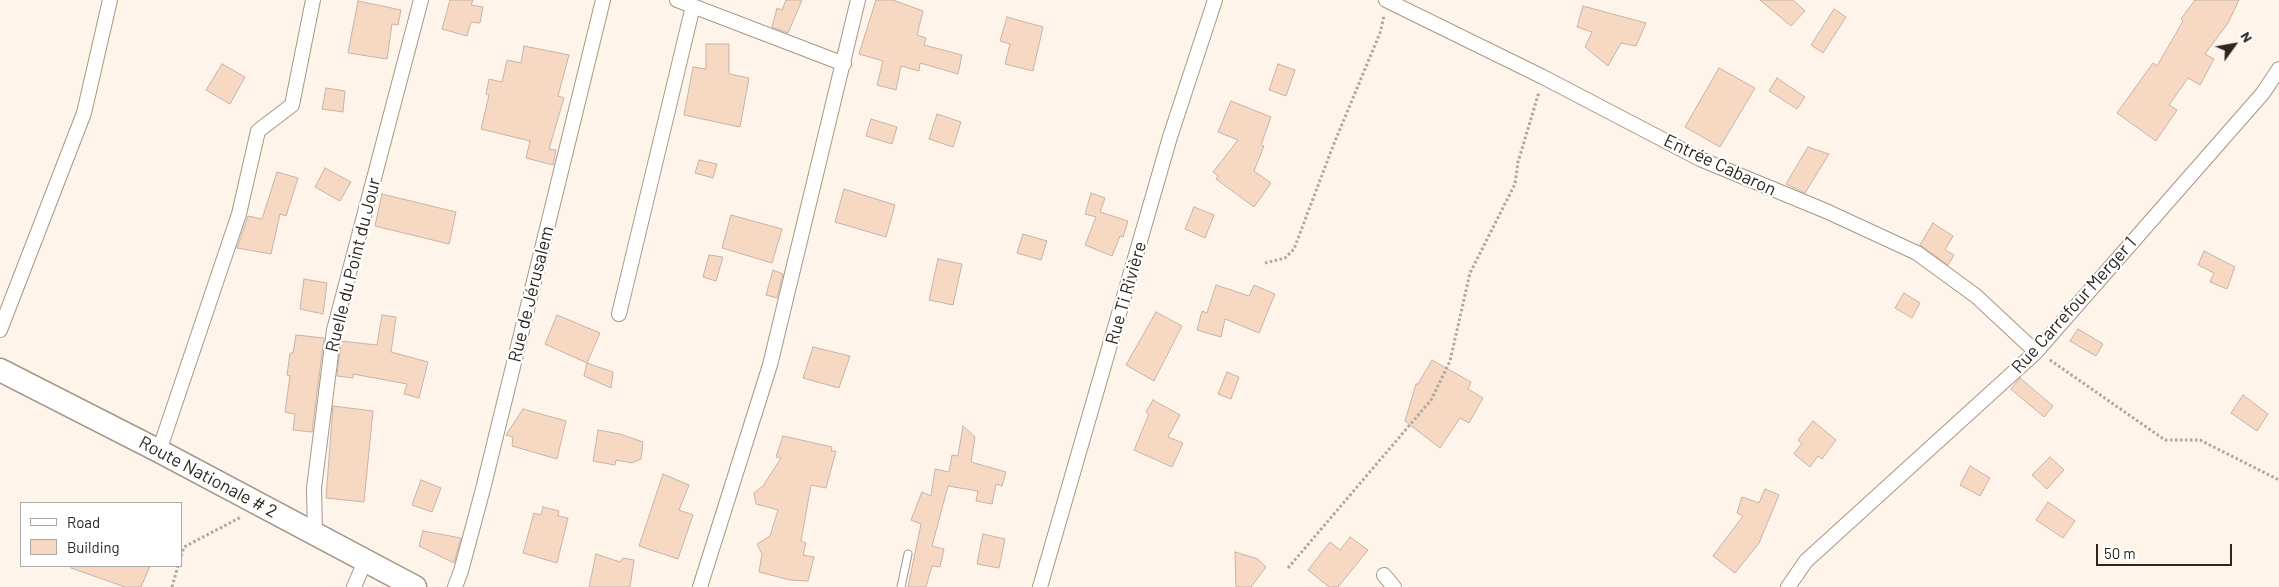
<!DOCTYPE html>
<html>
<head>
<meta charset="utf-8">
<style>
	body { margin:0 }
	#map { position:relative; width:2279px; height:587px; overflow:hidden; background:#fef4ea; font-family:Barlow,sans-serif }
	canvas { display:block }
	.legend { position:absolute; left:20px; top:502px; width:162px; height:65px; box-sizing:border-box; background:#fff; border:1px solid #aba9a6; margin:0; padding:6px 9px; list-style:none; font-size:15px; color:#2d2721 }
	.legend li { display:flex; align-items:center; gap:10px; height:25px }
	.legend b { width:25px; border:1px solid #aba9a6 }
	.north { position:absolute; left:2209px; top:20px; width:50px; height:50px; -webkit-text-stroke:4px #fff; paint-order:stroke; rotate:58deg; font-size:14px; font-weight:700; line-height:20px; text-align:center; color:#2d2721 }
	.north::after { content:''; display:block; margin:auto; width:18px; height:22px; background:#2d2721; clip-path:polygon(50% 0,100% 100%,50% 72%,0 100%) }
	.scale { position:absolute; left:2096px; top:544px; width:136px; height:22px; box-sizing:border-box; border:2px solid #2d2721; border-top:0; padding-left:6px; font-size:15px; line-height:18px; white-space:nowrap; color:#2d2721; -webkit-text-stroke:4px #fff; paint-order:stroke }
</style>
</head>
<body>
<div id="map">
<canvas width="2279" height="587"></canvas>
<ul class="legend">
<li><b style="height:6px;background:#fff"></b>Road</li>
<li><b style="height:14px;background:#f6d8c3"></b>Building</li>
</ul>
<div class="north">N</div>
<div class="scale">50 m</div>
</div>
<script>
const context = document.querySelector('canvas').getContext('2d');
context.lineJoin = 'round';
function paint(path, color) { context.fillStyle = color; context.fill(path, 'evenodd'); }
const shape = rows => new Path2D(rows.map(r => 'M' + r).join(''));
function trace(path, color, width, dash) { context.strokeStyle = color; context.lineWidth = width; context.lineCap = dash ? 'butt' : 'round'; context.setLineDash(dash || []); context.stroke(path); }
function label(font, color, halo, rows, align = 'center') {
  context.font = font + ' Barlow,sans-serif'; context.lineWidth = 4.5; context.setLineDash([]); context.textBaseline = 'middle'; context.strokeStyle = halo; context.fillStyle = color; for (const [text, x, y, turn = 0] of rows) {
    context.save(); context.translate(x, y); context.rotate((+turn || 0) * Math.PI / 180); context.textAlign = isNaN(turn) ? turn : align; if (halo) context.strokeText(text, 0, 0); context.fillText(text, 0, 0); context.restore();
  }
}
const building = shape([
	[450,0,473,0,471,5,483,7,480,23,471,22,467,36,442,29,450,0],
	[786,0,802,0,788,33,772,27,777,8,782,10,786,0],
	[876,0,893,0,923,11,917,35,926,38,924,45,962,55,958,74,920,63,919,71,901,66,896,90,877,85,883,61,859,54,876,0],
	[1760,0,1793,0,1805,11,1791,26,1760,0],
	[2195,0,2239,0,2228,23,2205,54,2214,59,2200,85,2188,78,2169,105,2177,110,2156,141,2117,113,2153,63,2157,66,2183,21,2181,19,2195,0],
	[358,1,401,10,398,25,392,24,387,59,348,53,358,1],
	[1583,6,1646,23,1636,46,1621,43,1608,66,1585,47,1592,32,1577,27,1583,6],
	[1834,9,1846,17,1823,53,1811,45,1834,9],
	[1007,17,1043,27,1033,71,1005,64,1010,44,1000,41,1007,17],
	[706,44,729,44,729,74,749,78,740,127,684,115,693,67,706,69,706,44],
	[524,46,569,55,558,96,564,98,549,149,556,150,553,165,526,158,530,141,481,129,489,95,486,94,489,79,502,82,507,60,521,63,524,46],
	[222,64,245,77,230,104,206,90,222,64],
	[1278,64,1295,70,1286,96,1269,90,1278,64],
	[1719,68,1755,88,1720,147,1685,127,1719,68],
	[1777,78,1805,97,1797,109,1769,91,1777,78],
	[326,88,345,91,343,112,322,109,326,88],
	[1231,101,1271,117,1261,145,1264,146,1254,171,1271,183,1254,207,1216,179,1218,176,1213,172,1238,140,1218,132,1231,101],
	[937,114,961,122,953,147,929,139,937,114],
	[871,119,897,127,892,144,866,136,871,119],
	[1808,147,1829,154,1805,193,1786,184,1808,147],
	[699,160,717,164,713,178,695,173,699,160],
	[325,168,351,182,340,201,315,187,325,168],
	[277,172,298,178,286,216,280,214,271,254,237,248,248,216,262,219,277,172],
	[844,189,895,205,886,237,835,222,844,189],
	[1091,193,1105,198,1100,212,1128,221,1123,237,1120,236,1112,256,1085,245,1096,217,1085,214,1091,193],
	[382,194,456,212,449,244,375,226,382,194],
	[1194,207,1214,215,1205,238,1185,229,1194,207],
	[731,215,782,229,772,263,722,248,731,215],
	[1933,223,1953,236,1945,250,1954,255,1948,265,1920,245,1933,223],
	[1023,234,1047,241,1041,260,1017,253,1023,234],
	[2204,251,2235,267,2227,289,2210,282,2214,273,2198,265,2204,251],
	[709,255,723,257,716,281,703,277,709,255],
	[938,259,962,264,953,305,929,300,938,259],
	[773,270,783,274,777,298,766,295,773,270],
	[304,279,327,283,323,314,300,309,304,279],
	[1216,285,1249,296,1254,285,1275,294,1259,333,1225,319,1221,337,1197,330,1202,311,1207,313,1216,285],
	[1904,293,1920,303,1912,318,1895,308,1904,293],
	[1156,312,1182,326,1154,381,1126,365,1156,312],
	[382,315,396,317,391,352,428,362,419,398,404,394,407,384,353,374,353,378,337,376,341,341,377,345,382,315],
	[557,315,600,333,587,363,545,344,557,315],
	[2078,329,2103,344,2096,356,2070,341,2078,329],
	[296,335,324,338,312,432,293,430,295,414,285,412,290,376,287,375,290,353,293,353,296,335],
	[813,347,850,356,839,388,803,378,813,347],
	[1432,360,1471,382,1468,389,1483,398,1469,423,1460,418,1440,448,1405,421,1416,384,1418,384,1432,360],
	[587,363,613,372,611,388,584,376,587,363],
	[1227,372,1239,377,1231,399,1218,394,1227,372],
	[2020,378,2053,406,2044,417,2011,389,2020,378],
	[2243,395,2268,414,2257,431,2231,413,2243,395],
	[1153,400,1180,415,1168,437,1183,443,1172,467,1134,450,1149,414,1146,412,1153,400],
	[333,406,373,411,364,502,326,498,333,406],
	[523,409,566,421,557,459,512,446,513,437,506,435,523,409],
	[1813,421,1836,440,1822,459,1818,456,1810,467,1794,454,1802,443,1798,440,1813,421],
	[963,426,975,437,971,462,1006,472,1002,486,996,484,992,504,976,501,978,491,948,486,932,546,944,549,940,567,932,566,926,587,908,587,921,524,911,520,922,492,931,496,935,469,949,472,952,455,958,456,963,426],
	[598,430,620,434,643,442,641,459,632,463,616,460,615,465,593,461,598,430],
	[783,436,832,447,831,451,836,451,826,488,811,485,801,541,806,543,803,555,814,557,808,581,790,580,759,572,762,554,757,544,770,536,778,510,756,504,754,493,763,486,781,458,776,457,783,436],
	[2050,457,2064,470,2047,489,2032,475,2050,457],
	[1970,466,1990,478,1980,496,1960,485,1970,466],
	[663,474,689,485,679,510,693,515,678,559,639,546,663,474],
	[421,480,441,488,432,512,412,505,421,480],
	[1765,489,1779,495,1759,543,1735,573,1713,556,1743,516,1737,513,1742,497,1759,503,1765,489],
	[2048,502,2075,521,2063,538,2036,520,2048,502],
	[543,507,559,511,558,516,568,518,557,563,523,553,534,513,541,515,543,507],
	[423,531,461,538,454,563,419,546,423,531],
	[983,534,1005,539,999,568,977,564,983,534],
	[1350,537,1368,550,1338,587,1329,587,1308,570,1330,542,1340,550,1350,537],
	[1235,552,1258,559,1266,567,1251,587,1236,587,1235,552],
	[596,554,620,562,623,558,634,560,630,587,589,587,596,554],
	[71,566,150,566,141,587,125,587,71,568,71,566]
]);
const path = shape([
	[1265,263,1285,258,1294,249,1333,146,1380,33,1384,16],
	[2050,360,2165,440,2200,440,2279,480],
	[181,556,184,547,241,517],
	[1288,568,1431,400,1450,361,1470,273,1515,184,1518,162,1539,92],
	[172,587,178,566]
]);
const service = shape([
	[901,587,908,554]
]);
const minor = shape([
	[677,0,844,64],
	[1386,0,1543,77,1700,159,1826,211,1917,253,1976,296,2036,352],
	[619,314,693,6],
	[0,330,84,113,110,0],
	[159,451,239,214,258,131,292,105,313,0],
	[315,535,314,488,334,330,421,0],
	[1384,575,1394,587],
	[354,587,365,561],
	[455,587,461,571,483,489,603,0],
	[700,587,770,365,858,0],
	[1040,587,1170,137,1215,0],
	[1788,587,1806,561,2036,352,2263,93,2279,69]
]);
const primary = shape([
	[0,370,159,451,415,587]
]);
const streetNames = [
	["Entrée Cabaron",1720,165,25],
	["Ruelle du Point du Jour",353,265,-76],
	["Rue Ti Rivière",1126,293,-74],
	["Rue de Jérusalem",531,294,-76],
	["Rue Carrefour Merger 1",2074,305,-48],
	["Route Nationale # 2",208,477,28]
];
paint(building, '#f6d8c3');
trace(building, '#c6b4a7', 1);
trace(service, '#a69788', 9);
trace(minor, '#a69788', 16);
trace(primary, '#a69788', 25);
trace(path, '#afa79e', 3, [2.5, 2.5]);
trace(service, '#fff', 7);
trace(minor, '#fff', 14);
trace(primary, '#fff', 22);
label('18px', '#2d2721', '#fff', streetNames);
</script>
</body>
</html>
